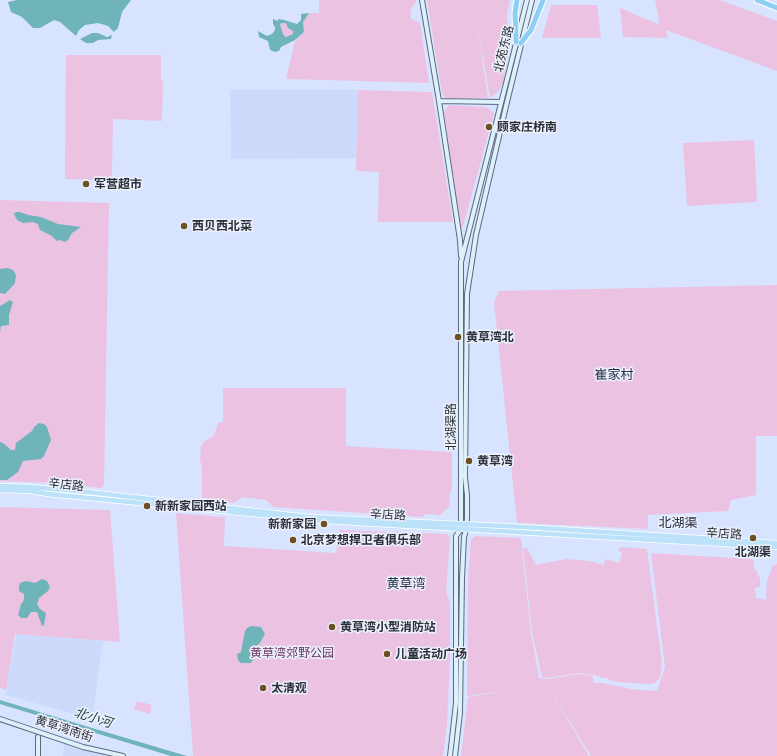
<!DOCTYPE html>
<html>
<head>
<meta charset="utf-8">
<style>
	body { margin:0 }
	canvas { display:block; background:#d8e4ff }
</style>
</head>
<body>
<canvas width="777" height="756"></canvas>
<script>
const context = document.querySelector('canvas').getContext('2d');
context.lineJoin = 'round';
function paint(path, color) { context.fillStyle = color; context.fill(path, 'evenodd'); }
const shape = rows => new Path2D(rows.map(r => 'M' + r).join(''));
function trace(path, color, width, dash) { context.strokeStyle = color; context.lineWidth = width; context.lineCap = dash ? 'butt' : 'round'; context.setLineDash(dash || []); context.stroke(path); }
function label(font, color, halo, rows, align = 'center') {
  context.font = font + ' Quicksand,"Noto Sans SC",sans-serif'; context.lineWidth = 3; context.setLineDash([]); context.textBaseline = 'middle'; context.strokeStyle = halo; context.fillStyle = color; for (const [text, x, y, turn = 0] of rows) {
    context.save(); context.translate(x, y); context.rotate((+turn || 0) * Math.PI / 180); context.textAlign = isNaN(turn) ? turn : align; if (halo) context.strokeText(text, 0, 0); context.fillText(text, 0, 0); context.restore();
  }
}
const built = shape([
	[230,90,358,90,357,158,231,159],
	[16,634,103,641,92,719,5,695],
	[64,743,101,754,105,756,63,756]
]);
const green = shape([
	[319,0,416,0,416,2,411,9,410,18,420,23,429,83,286,79,295,41,304,32,303,22,309,13,319,13],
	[427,0,510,0,507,16,510,46,503,83,498,92,490,98,478,28,488,98,446,98,442,94],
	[655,0,720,0,777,21,777,71,666,30,668,38,623,37,620,8,658,24,659,20],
	[551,5,597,5,601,38,542,38],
	[281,23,286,23,293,31,293,34,286,37,283,34,280,25],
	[66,55,161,55,161,81,163,81,162,121,113,119,112,180,65,179],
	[358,90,432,92,453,222,378,222,379,172,356,171],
	[449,105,486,107,494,113,463,227,461,227,444,112],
	[754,140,757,202,687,206,683,143],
	[0,200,109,203,104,485,101,488,53,483,0,481],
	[777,285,777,436,756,436,756,495,731,500,728,511,648,515,648,529,517,523,494,302,499,291],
	[223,388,346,388,346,446,452,452,452,487,450,494,449,507,440,515,426,514,422,517,273,507,266,500,243,497,234,503,202,498,202,467,200,460,201,446,204,442,214,435,218,423,223,422],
	[0,507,110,510,120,642,15,634,6,690,0,688],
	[176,513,225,517,224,546,336,553,340,530,447,534,450,538,446,592,450,602,450,659,447,725,443,756,193,756],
	[476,536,521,538,531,633,539,678,548,679,578,674,593,676,593,683,603,683,631,689,657,691,665,667,651,553,752,559,754,562,754,570,757,571,757,574,760,578,760,587,755,588,756,598,766,600,767,580,773,565,776,565,777,563,777,756,591,756,546,683,589,756,461,756,468,697,504,691,467,696,468,579,471,539],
	[620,547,647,549,662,664,660,678,655,683,648,684,619,682,609,680,608,678,601,678,599,676,579,673,547,678,542,677,532,632,523,548,527,548,536,565,566,559,590,561,603,565,606,559,619,563,622,553,618,551],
	[137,701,152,705,150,714,134,709]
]);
const water = shape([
	[17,0,131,0,122,12,118,28,114,32,108,26,98,23,85,25,79,30,76,36,60,22,54,20,40,28,33,28,22,17,11,12,8,2],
	[309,13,303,22,304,32,295,40,281,47,279,51,275,52,270,50,268,41,259,37,258,31,267,36,272,34,275,30,275,27,273,24,273,19,278,21,278,19,284,20,297,24,301,20,301,14],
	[281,23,286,23,288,28,293,31,293,34,286,37,283,34,280,25],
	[92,33,98,33,107,37,112,35,111,39,98,40,93,43,86,43,80,39],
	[16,212,20,212,28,215,41,217,58,224,81,227,72,233,68,240,65,242,60,240,57,241,52,236,40,230,38,224,33,222,23,223,17,220,14,214],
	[8,268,13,270,16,275,15,283,9,290,5,294,0,293,0,269],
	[10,300,13,302,9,315,9,325,1,326,0,332,0,306],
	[39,423,44,424,47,427,51,440,44,456,41,459,23,461,18,472,7,480,0,480,0,442,3,443,11,450,15,450,16,443,32,431,34,427],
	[42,579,47,581,50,587,48,591,39,598,37,604,40,609,46,613,44,625,42,626,37,612,31,612,27,618,21,618,18,615,21,604,24,600,24,594,19,591,19,586,20,583,26,581,35,583],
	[251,626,261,627,265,634,260,643,255,647,253,660,251,663,241,663,238,660,237,654,241,652,245,631,247,628],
	[0,700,92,728,187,756,171,756,0,704]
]);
const secondary = shape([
	[422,0,439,101,460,240,461,256],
	[439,101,501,102],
	[0,719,83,747,123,756],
	[38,737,38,756],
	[450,756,456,703,456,536,461,529,461,262,527,0],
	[455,756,460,713,462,578,464,537,466,530,467,518,467,495,465,477,467,294,476,235,507,102,532,0]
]);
const primary = shape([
	[0,486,30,487,88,492,309,517,525,527,777,543],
	[0,490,30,491,48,494,324,521,777,547]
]);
const highway = shape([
	[757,0,777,8],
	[516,42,515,13,517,0],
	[521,43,531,30,543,0]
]);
const markers = [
	[489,127,4,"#6d4f24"],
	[86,184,4,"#6d4f24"],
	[184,226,4,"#6d4f24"],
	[458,337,4,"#6d4f24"],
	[469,461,4,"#6d4f24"],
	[147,506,4,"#6d4f24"],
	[324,524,4,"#6d4f24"],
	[753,538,4,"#6d4f24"],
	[293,540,4,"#6d4f24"],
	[332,627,4,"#6d4f24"],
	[387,654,4,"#6d4f24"],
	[263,688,4,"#6d4f24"]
];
const streetNames = [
	["北苑东路",504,49,-76],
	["北湖渠路",451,427,-90],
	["辛店路",66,485,6],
	["辛店路",388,515,3],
	["辛店路",724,534,4],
	["黄草湾南街",64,729,18]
];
const poiNames = [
	["顾家庄桥南",497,127],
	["军营超市",94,184],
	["西贝西北菜",192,226],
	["黄草湾北",466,337],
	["黄草湾",477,461],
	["新新家园西站",155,506],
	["新新家园",316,524,"right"],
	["北京梦想捍卫者俱乐部",301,540],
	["北湖渠",753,552,"center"],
	["黄草湾小型消防站",340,627],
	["儿童活动广场",395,654],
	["太清观",271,688]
];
const parkNames = [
	["黄草湾郊野公园",292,653]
];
const neighbourhoodNames = [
	["崔家村",614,375],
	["北湖渠",678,523],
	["黄草湾",406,584]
];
const waterNames = [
	["北小河",93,718,17]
];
paint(built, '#ccdafc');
paint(green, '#ecc2e3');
paint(water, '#6eb4b9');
trace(secondary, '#5e6880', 6);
trace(primary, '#fff', 6);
trace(highway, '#fff', 7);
trace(secondary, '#ddf1fb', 4);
trace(primary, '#bbe2f8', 4.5);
trace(highway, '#8dcff3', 5);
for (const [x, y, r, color] of markers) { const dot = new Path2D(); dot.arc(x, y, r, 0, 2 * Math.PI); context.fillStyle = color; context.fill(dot); trace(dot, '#ecf1fc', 1.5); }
label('12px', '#2b2f39', '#ecf1fc', streetNames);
label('bold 12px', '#2b2f39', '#ecf1fc', poiNames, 'left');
label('12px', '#6a3261', '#ecf1fc', parkNames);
label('13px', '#272f44', '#ecf1fc', neighbourhoodNames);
label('italic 13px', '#15393b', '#ecf1fc', waterNames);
</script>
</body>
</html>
